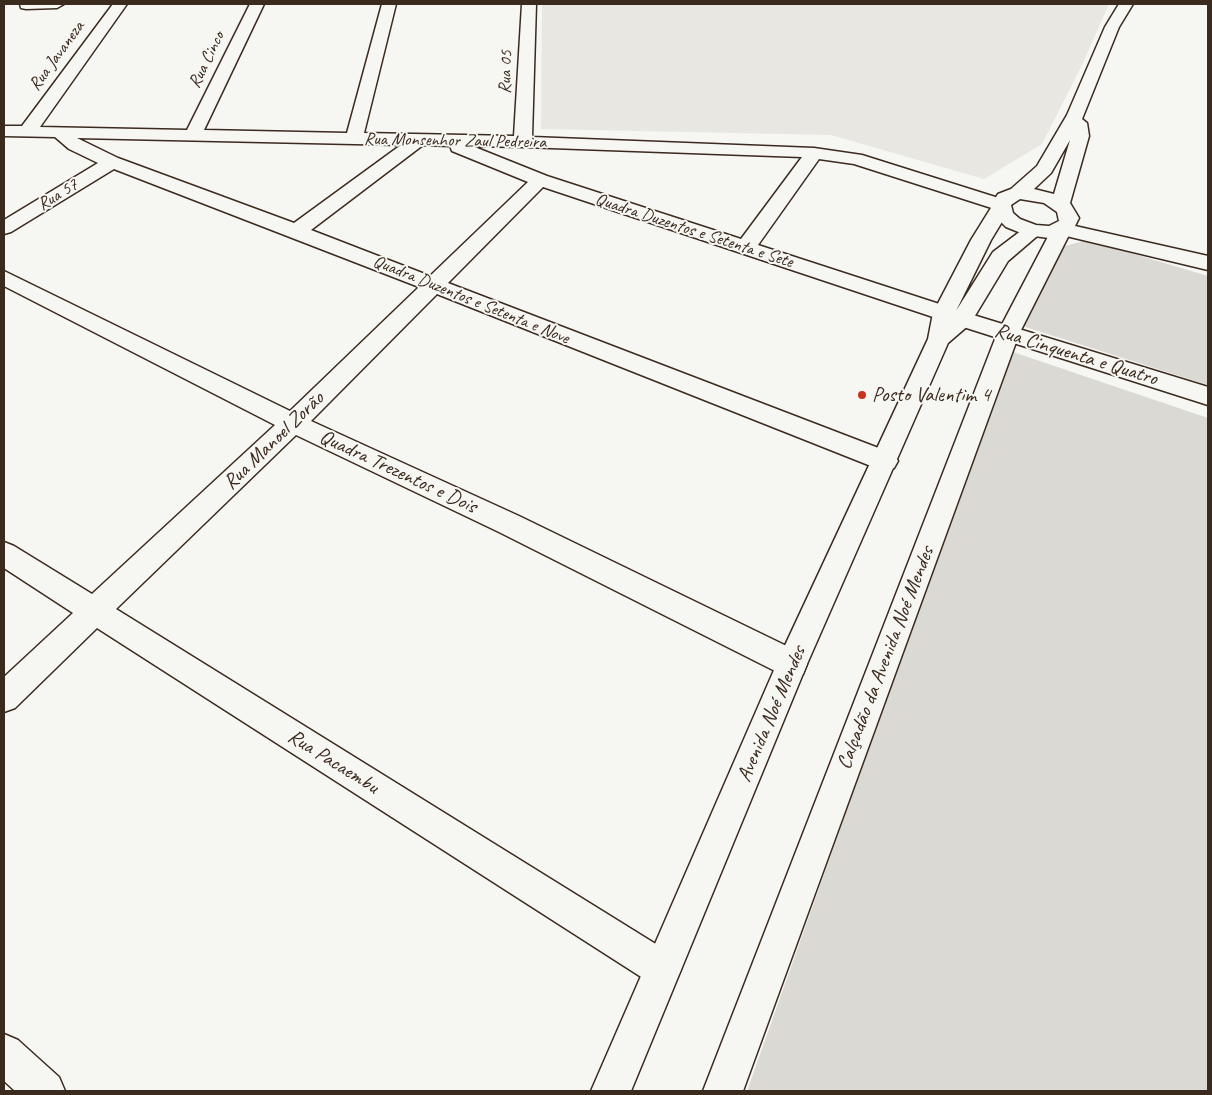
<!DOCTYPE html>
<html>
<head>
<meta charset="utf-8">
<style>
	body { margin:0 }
	#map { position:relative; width:1212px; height:1095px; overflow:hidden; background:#f6f6f2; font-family:Caveat,sans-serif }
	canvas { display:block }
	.frame { position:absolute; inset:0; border:5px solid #3b2a1e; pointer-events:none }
</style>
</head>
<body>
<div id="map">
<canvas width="1212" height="1095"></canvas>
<div class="frame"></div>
</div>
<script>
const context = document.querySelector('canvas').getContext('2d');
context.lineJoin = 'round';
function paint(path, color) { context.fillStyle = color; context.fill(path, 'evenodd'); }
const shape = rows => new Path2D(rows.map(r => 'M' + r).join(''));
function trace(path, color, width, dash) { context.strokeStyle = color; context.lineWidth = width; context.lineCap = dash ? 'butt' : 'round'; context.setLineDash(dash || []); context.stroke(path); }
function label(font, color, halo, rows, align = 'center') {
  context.font = font + ' Caveat,sans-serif'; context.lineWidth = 4; context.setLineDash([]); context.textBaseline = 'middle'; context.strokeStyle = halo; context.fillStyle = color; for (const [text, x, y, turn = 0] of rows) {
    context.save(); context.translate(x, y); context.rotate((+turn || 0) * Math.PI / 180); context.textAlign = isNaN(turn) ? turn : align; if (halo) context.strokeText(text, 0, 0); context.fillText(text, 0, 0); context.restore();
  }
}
const built = shape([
	[542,4,1109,4,1082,65,1042,144,984,179,831,135,541,129]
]);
const green = shape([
	[1087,240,1208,276,1208,385,1019,325,1058,248],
	[1010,351,1208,418,1208,1091,747,1091]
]);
const pedestrian = shape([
	[1062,223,1069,225,1072,229,1019,334,743,1091,703,1091,997,334,1052,229,1055,225,1062,223]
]);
const minor = shape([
	[20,4,64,4,57,8,26,9,21,8,20,4],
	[113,4,127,4,40,127,187,130,250,4,264,4,204,130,347,133,382,4,396,4,364,133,514,136,522,4,536,4,532,137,814,148,862,155,1008,201,1011,205,1008,209,1001,211,854,164,819,159,758,245,970,314,1208,387,1208,405,954,324,543,187,448,283,894,454,898,461,894,468,885,471,876,468,437,294,311,421,519,516,803,654,807,664,803,674,792,678,781,674,499,532,296,435,116,609,675,956,681,969,675,982,662,988,649,982,97,628,15,708,4,712,4,677,73,613,4,568,4,542,14,546,92,594,275,425,4,286,4,271,290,411,419,287,114,169,11,232,4,234,4,220,98,163,69,149,55,137,4,136,4,126,22,126,113,4],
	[77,138,401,145,294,223,118,158,77,138],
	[423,145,450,146,452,151,528,182,430,276,311,230,423,145],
	[472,146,523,147,802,157,741,239,547,176,472,146],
	[4,1034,18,1040,59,1077,65,1091,15,1091,4,1081,4,1034]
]);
const tertiary = shape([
	[1119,4,1133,4,1119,27,1082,119,1087,123,1089,136,1070,203,1079,218,1075,226,1208,256,1208,270,1062,235,1049,238,1026,235,1006,227,994,215,991,205,998,194,1011,189,1037,166,1067,115,1105,27,1119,4],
	[1070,140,1054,194,1034,189,1051,173,1070,140],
	[1020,199,1044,203,1057,212,1059,221,1049,226,1036,225,1020,219,1013,213,1011,205,1020,199]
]);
const secondary = shape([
	[1001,201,1008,203,1011,207,991,240,956,311,993,252,1026,227,1033,225,1040,227,1043,231,1008,261,970,324,948,343,807,664,631,1091,591,1091,781,654,928,339,933,313,971,240,994,203,1001,201]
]);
const markers = [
	[862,395,5,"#c8321e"]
];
const farStreetnames = [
	["Rua Javaneza",57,56,-54],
	["Rua Cinco",207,60,-64],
	["Rua 05",506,72,-88],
	["Rua Monsenhor Zaul Pedreira",455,141,1],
	["Rua 57",58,195,-32],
	["Quadra Duzentos e Setenta e Sete",694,231,18],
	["Quadra Duzentos e Setenta e Nove",471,300,22]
];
const streetNames = [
	["Rua Cinquenta e Quatro",1076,355,17],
	["Rua Manoel Zorão",274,441,-44],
	["Quadra Trezentos e Dois",398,472,25],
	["Calçadão da Avenida Noé Mendes",886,658,-69],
	["Avenida Noé Mendes",772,714,-67],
	["Rua Pacaembu",333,762,32]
];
const poiNames = [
	["Posto Valentim 4",872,395]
];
paint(built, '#e8e7e2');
paint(green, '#dad9d3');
trace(pedestrian, '#3b2a1e', 3);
trace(minor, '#3b2a1e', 3);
trace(tertiary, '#3b2a1e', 3);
trace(secondary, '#3b2a1e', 3);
paint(pedestrian, '#f6f6f2');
paint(minor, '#f6f6f2');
paint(tertiary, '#f6f6f2');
paint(secondary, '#f6f6f2');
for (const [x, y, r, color] of markers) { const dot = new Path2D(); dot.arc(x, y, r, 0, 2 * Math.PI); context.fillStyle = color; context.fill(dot); trace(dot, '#f6f6f2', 2); }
label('18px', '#3b2a1e', '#f6f6f2', farStreetnames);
label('21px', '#3b2a1e', '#f6f6f2', streetNames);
label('21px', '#3b2a1e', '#f6f6f2', poiNames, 'left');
</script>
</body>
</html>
